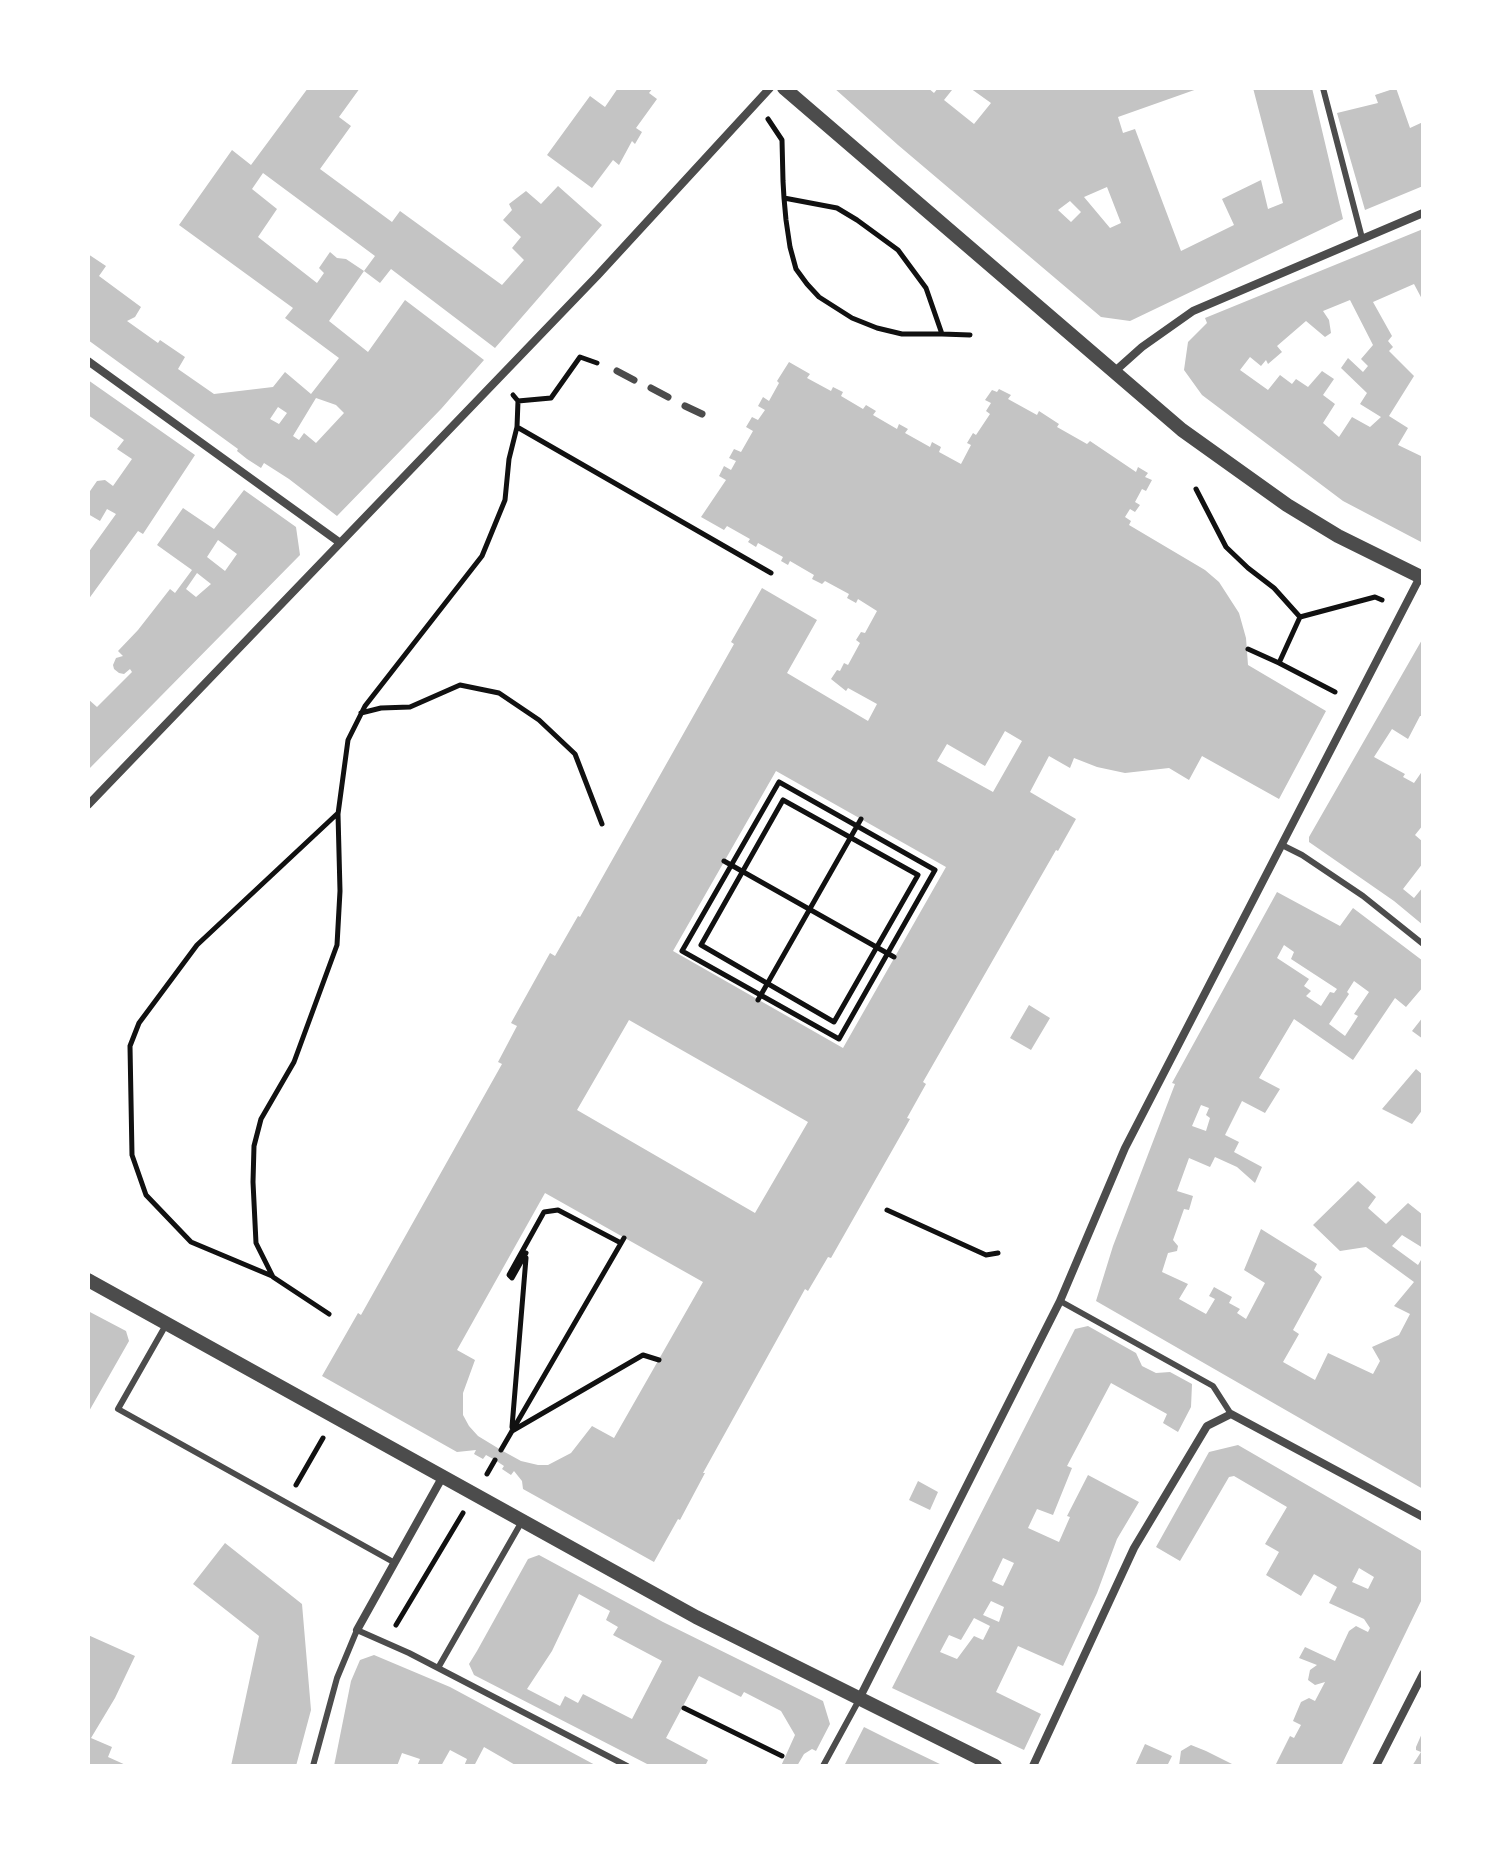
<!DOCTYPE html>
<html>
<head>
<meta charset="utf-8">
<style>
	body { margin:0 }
	#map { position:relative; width:1511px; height:1854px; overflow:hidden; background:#fff; font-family:Commissioner,sans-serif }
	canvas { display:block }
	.frame { position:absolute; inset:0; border:90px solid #fff; pointer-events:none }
</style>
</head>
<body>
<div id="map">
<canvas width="1511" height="1854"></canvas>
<div class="frame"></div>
</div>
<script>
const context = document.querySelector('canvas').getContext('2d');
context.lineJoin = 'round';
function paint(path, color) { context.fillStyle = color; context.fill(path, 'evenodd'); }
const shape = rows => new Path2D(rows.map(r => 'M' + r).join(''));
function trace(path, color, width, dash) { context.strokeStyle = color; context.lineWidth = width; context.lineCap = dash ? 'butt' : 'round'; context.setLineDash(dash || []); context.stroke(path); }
const building = shape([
	[308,88,360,88,339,117,351,126,320,169,392,222,400,211,502,285,524,260,512,248,521,237,503,220,512,210,509,204,526,191,541,204,558,186,602,225,495,348,391,269,380,283,364,271,375,256,263,173,252,189,277,209,258,237,317,283,324,273,319,268,330,252,337,258,346,259,364,271,329,321,368,352,405,300,484,360,441,409,337,516,289,479,264,463,261,468,247,459,237,451,238,449,88,340,88,254,106,266,99,276,141,307,135,317,127,321,158,343,160,340,185,357,178,369,214,394,273,387,285,372,311,394,339,358,285,318,293,308,179,225,232,150,251,165],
	[316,398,336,405,344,413,316,443,304,433,299,440,293,436],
	[278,407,287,413,279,424,270,419],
	[618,88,653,88,649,93,657,99,636,128,642,132,635,144,632,141,619,165,613,160,592,188,547,155,590,96,605,107],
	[834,88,928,88,934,93,938,88,950,88,952,90,944,100,974,124,991,103,970,88,1200,88,1118,117,1123,133,1135,129,1181,251,1234,225,1222,199,1261,180,1268,209,1283,203,1253,88,1312,88,1343,219,1130,321,1101,317,898,145],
	[1107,187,1121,223,1110,228,1084,197],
	[1070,201,1081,212,1071,222,1058,210],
	[1396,88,1410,128,1423,122,1423,186,1365,210,1337,113,1378,103,1375,95],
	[1423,229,1423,301,1414,284,1373,302,1392,336,1388,341,1393,347,1389,351,1414,376,1389,416,1408,428,1398,445,1423,457,1423,543,1343,501,1202,395,1184,370,1188,342,1207,323,1205,318],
	[1350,300,1373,345,1361,359,1368,366,1363,372,1348,358,1341,368,1367,393,1360,404,1381,417,1370,427,1352,417,1339,437,1323,423,1335,404,1323,395,1334,379,1322,371,1308,387,1296,379,1292,384,1280,375,1268,390,1240,370,1250,357,1261,366,1266,360,1268,364,1282,352,1277,346,1306,321,1325,337,1331,333,1329,320,1323,311],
	[789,362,810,374,807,378,831,391,833,387,843,392,841,396,863,409,866,405,876,411,873,415,897,429,899,424,908,429,905,433,930,447,932,442,941,447,939,452,961,464,971,445,967,443,973,433,976,435,990,414,986,411,991,403,985,400,992,390,997,392,999,389,1011,395,1008,399,1037,415,1039,411,1059,424,1057,427,1087,444,1090,441,1136,472,1138,467,1148,473,1145,477,1152,480,1146,491,1142,489,1135,502,1140,505,1135,512,1130,509,1125,517,1131,521,1129,525,1205,570,1219,582,1239,613,1246,638,1248,665,1326,711,1279,799,1202,756,1189,780,1169,768,1125,773,1097,767,1074,758,1070,768,1049,756,1030,792,1076,819,1058,851,1056,850,923,1082,926,1084,907,1118,910,1119,831,1258,828,1257,808,1291,805,1289,703,1473,705,1473,680,1520,678,1519,654,1562,523,1489,522,1481,514,1471,511,1475,502,1469,504,1466,495,1460,486,1455,483,1459,474,1454,476,1450,457,1452,322,1376,358,1313,361,1315,502,1064,498,1062,517,1026,511,1023,550,953,555,956,578,916,580,917,734,644,731,642,762,588,817,620,787,673,868,721,877,704,848,688,846,691,831,679,837,670,840,671,844,663,848,665,860,643,856,640,861,632,865,633,877,611,858,599,856,603,847,598,849,594,825,581,822,584,812,579,814,575,790,561,788,565,781,561,783,557,758,543,756,547,748,542,750,539,727,526,724,530,701,517,726,480,719,476,724,466,731,470,736,461,729,458,734,449,741,452,753,431,746,427,752,417,758,420,765,410,758,406,763,397,769,401,779,383,777,381],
	[1005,731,1022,741,993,792,937,761,947,744,985,766],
	[776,771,946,867,843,1048,673,951],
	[629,1020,808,1122,755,1213,577,1110],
	[545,1193,703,1282,614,1438,592,1426,571,1453,548,1465,538,1465,521,1461,501,1450,478,1436,469,1426,463,1415,463,1393,475,1360,457,1350],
	[88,380,195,455,143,534,138,531,88,600,88,553,116,514,107,509,100,521,88,514,88,494,97,481,105,480,113,486,132,459,117,449,124,440,88,415],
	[244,490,296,527,300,555,88,770,88,699,97,707,132,672,130,669,124,674,119,673,114,669,113,665,116,658,123,656,118,651,138,630,170,589,175,593,192,570,157,545,183,508,214,529],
	[218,540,237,554,225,571,207,557],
	[197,573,211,584,196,597,186,589],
	[1423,638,1423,716,1420,716,1408,739,1392,729,1374,757,1405,774,1403,777,1414,783,1423,770,1423,825,1415,835,1423,842,1423,863,1403,889,1414,898,1423,887,1423,925,1394,901,1309,842,1309,837],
	[1277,892,1340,926,1353,908,1423,961,1423,987,1406,1007,1395,998,1353,1060,1294,1019,1259,1078,1280,1089,1265,1113,1242,1101,1225,1135,1239,1142,1234,1152,1262,1167,1255,1183,1237,1167,1215,1157,1210,1167,1189,1158,1177,1191,1193,1196,1189,1210,1184,1209,1173,1240,1178,1246,1177,1251,1168,1253,1162,1272,1188,1284,1179,1299,1206,1314,1215,1299,1209,1296,1214,1287,1232,1297,1229,1303,1240,1309,1237,1313,1246,1319,1265,1283,1244,1270,1261,1229,1317,1264,1314,1270,1322,1277,1293,1330,1299,1334,1283,1362,1315,1380,1328,1353,1373,1374,1380,1361,1372,1347,1399,1335,1410,1314,1394,1306,1414,1282,1366,1247,1340,1251,1313,1225,1358,1181,1376,1197,1368,1208,1386,1224,1408,1203,1423,1215,1423,1248,1402,1235,1392,1246,1418,1265,1421,1260,1423,1261,1423,1489,1096,1301,1113,1246,1175,1084,1172,1083],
	[1284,945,1294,952,1291,959,1337,989,1334,993,1330,992,1321,1006,1306,996,1311,991,1304,986,1309,979,1277,958],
	[1354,981,1369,992,1354,1014,1358,1016,1345,1036,1329,1024,1349,994,1347,992],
	[1201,1105,1209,1108,1206,1115,1210,1118,1206,1131,1192,1126],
	[1029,1005,1050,1018,1031,1050,1010,1038],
	[1423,1017,1423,1039,1412,1031],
	[1416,1069,1423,1075,1423,1109,1412,1124,1382,1109],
	[88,1311,126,1331,129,1341,88,1413],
	[1088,1326,1136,1353,1142,1366,1156,1373,1170,1372,1192,1384,1191,1407,1178,1432,1163,1423,1167,1414,1111,1383,1067,1466,1072,1468,1053,1515,1037,1509,1028,1528,1059,1542,1070,1517,1067,1516,1088,1475,1139,1502,1117,1539,1097,1593,1063,1666,1018,1646,996,1692,1041,1714,1024,1750,892,1688,1075,1329],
	[1003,1558,1014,1563,1003,1586,992,1581],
	[991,1601,1004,1607,999,1622,983,1615],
	[974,1618,990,1626,983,1640,974,1636,957,1659,940,1652,949,1635,961,1640],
	[1238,1445,1423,1552,1423,1597,1341,1766,1275,1766,1290,1736,1294,1738,1301,1725,1293,1721,1301,1702,1309,1698,1315,1701,1325,1682,1315,1685,1308,1680,1310,1670,1317,1665,1299,1658,1305,1647,1335,1661,1349,1631,1356,1626,1368,1632,1370,1628,1364,1619,1329,1603,1337,1587,1314,1574,1301,1596,1266,1575,1279,1552,1265,1544,1287,1507,1234,1476,1229,1477,1180,1561,1156,1547,1209,1452],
	[1359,1568,1374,1577,1368,1589,1352,1582],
	[918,1481,938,1492,930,1510,909,1500],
	[225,1543,302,1604,311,1710,296,1766,231,1766,259,1636,193,1584],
	[539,1555,663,1622,823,1701,830,1724,816,1751,812,1749,804,1754,797,1766,781,1766,795,1735,781,1711,744,1692,741,1697,699,1676,666,1738,708,1760,705,1766,651,1766,474,1675,469,1664,477,1651,528,1559],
	[579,1594,610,1611,606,1620,618,1627,613,1635,662,1661,632,1719,583,1694,578,1703,565,1696,560,1706,527,1689,552,1651],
	[88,1635,135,1656,115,1698,91,1738,112,1747,108,1757,128,1766,88,1766],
	[374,1655,450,1687,597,1766,517,1766,484,1747,474,1766,464,1766,467,1759,450,1750,441,1766,417,1766,420,1759,402,1753,397,1766,334,1766,351,1681,360,1660],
	[864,1727,890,1740,944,1766,844,1766],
	[1423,1731,1423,1766,1412,1766,1421,1752,1416,1750,1416,1747],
	[1145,1744,1172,1756,1167,1766,1135,1766],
	[1191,1745,1206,1751,1236,1766,1179,1766,1181,1751]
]);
const path = shape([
	[768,119,782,140,783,181,784,198,786,220,790,247,796,269,807,284,819,297,852,318,877,328,902,334,942,334,926,288,898,250,857,220,837,208,784,198],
	[942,334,970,335],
	[518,401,551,398,580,357,597,363],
	[517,427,771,573],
	[1196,489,1226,547,1248,568,1274,588,1300,617],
	[1248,649,1279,663,1300,617,1375,597,1382,600],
	[1279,663,1335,692],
	[361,713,381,708,410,707,460,685,499,693,539,720,575,754,602,824],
	[779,782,935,870,839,1039,682,951,779,782],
	[783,800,918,875,834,1022,701,945,783,800],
	[724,861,894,957],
	[758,1000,861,819],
	[887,1210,986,1255,998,1253],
	[526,1253,512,1278,509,1275,544,1212,558,1210,621,1243],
	[272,1276,191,1242,146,1195,132,1155,130,1046,139,1023,197,945,337,814],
	[329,1314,273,1277,256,1243,253,1182,254,1146,261,1119,294,1062,337,945,340,891,338,814,348,740,365,706,482,556,505,500,509,459,517,427,518,401,513,395],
	[512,1427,526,1258],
	[512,1431,643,1355,659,1360],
	[501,1450,624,1238],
	[487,1474,495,1460],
	[296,1485,323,1438],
	[396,1625,463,1513],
	[684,1708,782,1756]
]);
const service = shape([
	[1323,88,1362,238],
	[1282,845,1302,855,1363,896,1423,944],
	[1060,1301,1213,1386,1231,1414],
	[167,1323,118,1409,395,1563],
	[438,1668,521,1523],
	[313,1766,337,1678,357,1630,409,1653,627,1766],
	[823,1766,859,1700]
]);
const pedestrian = shape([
	[617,371,634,380],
	[651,388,668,397],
	[685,406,702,414]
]);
const minor = shape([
	[88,361,339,542],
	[1114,372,1142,347,1193,311,1423,213],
	[88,805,597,276,770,88],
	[357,1630,443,1476],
	[859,1699,1060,1301,1125,1148,1420,577],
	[1033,1766,1134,1548,1207,1426,1231,1414,1423,1517],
	[1376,1766,1423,1674]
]);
const tertiary = shape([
	[784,88,1182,430,1287,505,1338,536,1423,578],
	[88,1280,696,1617,995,1766]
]);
paint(building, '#c4c4c4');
trace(path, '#111', 5);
trace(service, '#4c4c4c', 6);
trace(pedestrian, '#4c4c4c', 7);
trace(minor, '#4c4c4c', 8);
trace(tertiary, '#4c4c4c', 14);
</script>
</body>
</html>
